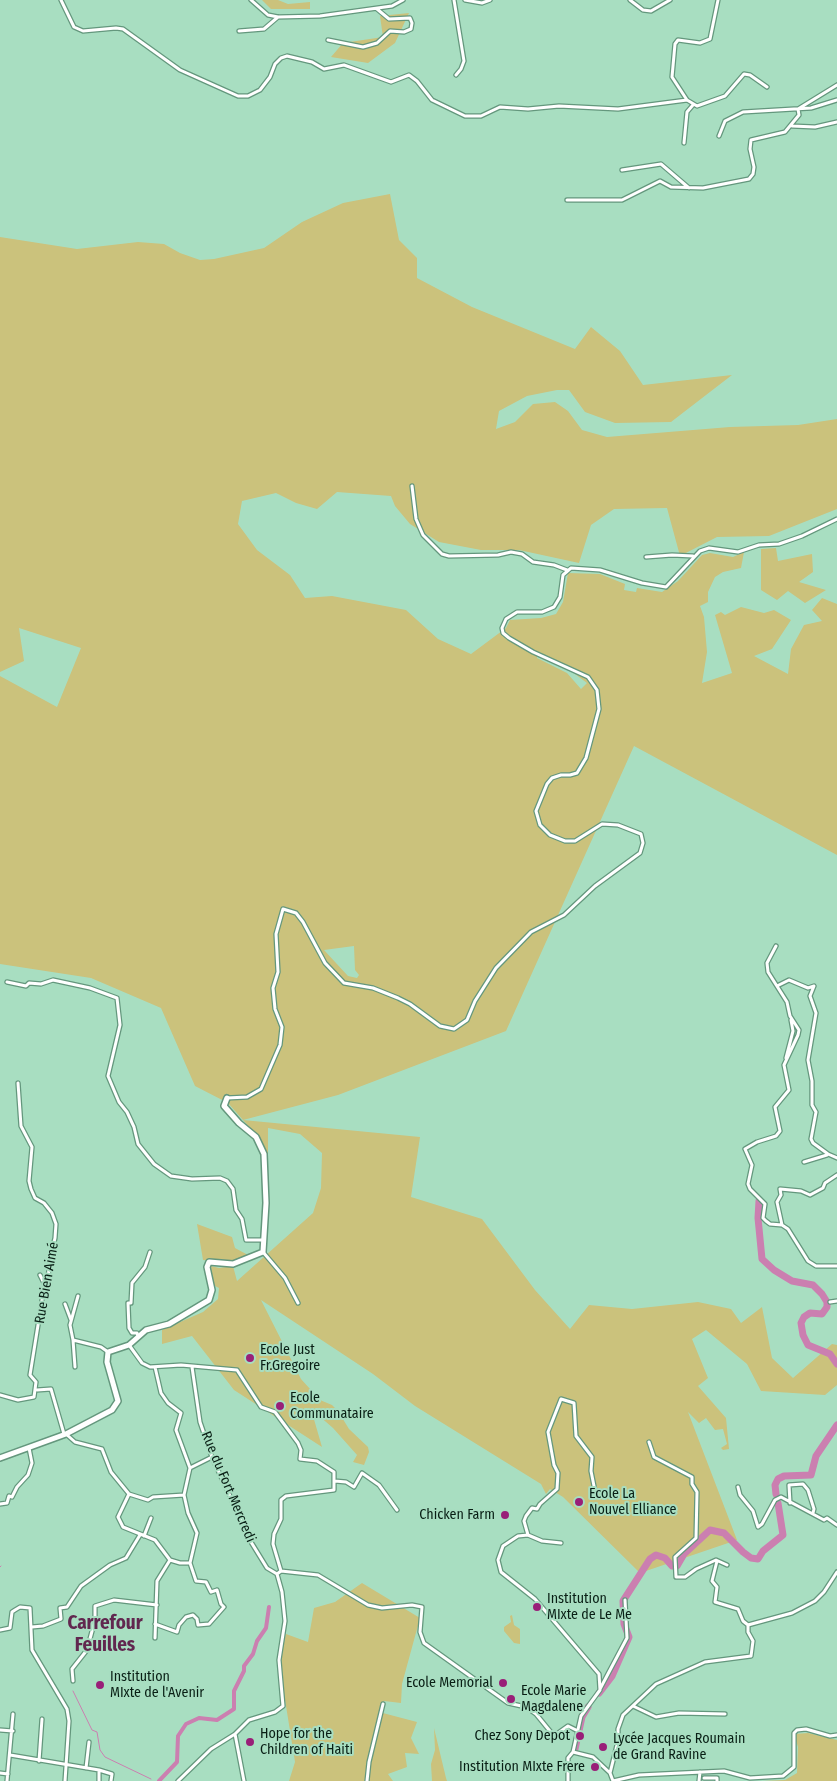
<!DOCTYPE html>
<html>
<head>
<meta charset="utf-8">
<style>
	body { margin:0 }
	canvas { display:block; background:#a8dec1 }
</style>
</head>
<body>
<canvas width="837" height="1781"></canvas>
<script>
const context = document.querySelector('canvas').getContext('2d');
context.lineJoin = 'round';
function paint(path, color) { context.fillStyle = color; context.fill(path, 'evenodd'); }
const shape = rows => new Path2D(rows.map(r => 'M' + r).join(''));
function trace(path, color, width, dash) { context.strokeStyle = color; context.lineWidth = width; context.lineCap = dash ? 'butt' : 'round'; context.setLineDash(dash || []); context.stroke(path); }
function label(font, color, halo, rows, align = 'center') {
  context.font = font + ' "Fira Sans Condensed",sans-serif'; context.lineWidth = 4; context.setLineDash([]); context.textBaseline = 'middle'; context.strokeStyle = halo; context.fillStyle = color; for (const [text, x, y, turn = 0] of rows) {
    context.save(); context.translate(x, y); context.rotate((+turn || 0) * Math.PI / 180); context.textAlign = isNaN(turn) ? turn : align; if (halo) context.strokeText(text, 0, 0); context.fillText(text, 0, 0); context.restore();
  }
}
const green = shape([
	[262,0,278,0,288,4,310,2,310,9,271,9],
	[409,13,395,43,368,63,331,57,343,43,383,37,380,16],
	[390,194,399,240,417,258,417,278,472,307,575,349,591,327,620,351,643,385,732,375,671,422,615,423,585,412,569,390,557,390,527,396,499,411,496,429,515,422,533,404,555,402,568,411,582,430,607,437,730,427,798,425,837,419,837,509,769,536,717,537,680,556,667,508,614,509,591,525,579,563,519,550,481,550,439,542,410,524,395,506,391,496,337,492,317,509,296,503,276,493,242,501,238,524,257,550,290,575,305,598,332,596,406,610,438,639,471,654,506,628,510,620,541,618,556,614,563,602,568,573,600,574,625,584,624,590,636,592,637,588,662,592,678,581,702,555,710,553,733,557,744,552,741,568,723,572,715,577,708,592,708,602,700,606,704,617,707,652,702,683,732,673,715,615,721,612,725,615,741,607,764,613,774,610,791,620,772,649,754,656,788,674,791,649,804,625,822,621,812,610,822,598,837,604,837,855,634,746,506,1031,338,1095,243,1120,420,1137,411,1197,482,1219,535,1290,570,1329,589,1305,632,1309,698,1302,731,1309,741,1323,762,1307,772,1358,793,1378,832,1344,837,1345,837,1385,825,1395,761,1391,747,1364,706,1330,692,1339,708,1378,698,1386,726,1418,729,1449,723,1450,721,1448,727,1444,723,1429,715,1430,706,1418,699,1423,688,1412,737,1540,640,1573,563,1497,550,1489,546,1494,541,1484,415,1406,373,1374,261,1300,301,1379,320,1400,332,1405,338,1411,349,1429,368,1447,369,1452,364,1465,353,1462,357,1455,333,1428,311,1409,322,1447,234,1390,192,1336,162,1344,162,1330,203,1312,218,1299,219,1288,213,1285,211,1266,219,1268,233,1266,237,1281,313,1213,321,1188,322,1153,300,1134,268,1128,268,1184,267,1156,258,1137,228,1103,195,1086,161,1008,91,978,0,964,0,676,57,707,81,648,19,628,24,661,0,672,0,237,77,249,138,242,164,244,180,253,200,260,214,259,264,248,302,222,343,203],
	[537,656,571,671,587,683,581,689,567,673,537,658],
	[354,946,355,970,359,975,357,978,348,976,324,950],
	[776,548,778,561,812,554,813,572,799,582,826,590,805,603,788,591,777,600,761,590,761,549],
	[197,1224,232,1237,235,1248,248,1255,233,1263,203,1260],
	[362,1583,420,1618,402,1684,401,1703,384,1701,379,1712,417,1722,411,1738,419,1754,405,1753,407,1767,388,1774,393,1781,289,1781,295,1762,282,1681,281,1654,286,1634,308,1642,314,1608,335,1602],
	[512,1615,514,1625,520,1629,520,1644,514,1643,504,1631,504,1627,511,1622,510,1616],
	[434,1728,446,1778,447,1781,432,1781,431,1764,435,1750],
	[808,1733,837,1740,837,1781,762,1781,785,1780,797,1773,798,1747,794,1734]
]);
const stream = shape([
	[0,1567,1,1566],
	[73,1691,92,1730,97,1732,100,1750,105,1757,151,1779]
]);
const canal = shape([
	[159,1781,177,1762,178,1736,186,1724,199,1718,217,1720,234,1709,234,1691,244,1671,244,1666,253,1654,257,1641,266,1628,269,1607]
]);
const river = shape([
	[759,1201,758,1218,762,1259,774,1270,792,1281,813,1285,822,1294,827,1302,827,1307,822,1314,810,1313,804,1317,801,1323,803,1335,808,1345,830,1354,837,1364],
	[776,1494,775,1485,778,1479,784,1476,811,1475,816,1456,837,1425],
	[599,1693,612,1676,629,1637,624,1624,623,1601,650,1559,656,1555,665,1558,672,1566,677,1566,684,1554,710,1530,724,1533,743,1552,751,1558,758,1559,763,1551,783,1535,778,1503],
	[575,1749,582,1717,588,1707]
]);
const street = shape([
	[61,0,74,27,83,31,116,28,123,29,180,70,238,96,248,96,260,90,270,77,275,64,281,58,287,56,312,62,324,69,344,65,391,82,409,75,417,81,432,100,465,116,481,116,500,107,528,109,559,106,618,109,687,100],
	[251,0,268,15,278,17,320,16,392,6,403,0],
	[454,0,464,61,461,69,456,75],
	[465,0,482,3,490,0],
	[630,0,643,10,651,11,670,0],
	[718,0,710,39,700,43,678,40,675,44,672,77,687,100,697,106,725,96,744,74,750,75,767,87],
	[239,31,264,29,278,17],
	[328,40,363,47,377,43,390,31,404,32,411,29,412,23,410,18,389,19,377,9],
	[792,126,815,127,837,122],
	[719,136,725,121,743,112,811,108,837,100],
	[684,143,687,112,693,105],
	[622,170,661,164,689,188],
	[567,200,622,200,660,181,671,187,703,188,749,179,753,174,754,167,750,149,751,140,785,132,799,115,798,109,837,85],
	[412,486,416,519,423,535,442,554,449,556,498,555,511,552,522,554,533,562,554,565,567,570],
	[646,557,672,555,693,556],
	[776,946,767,963,768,972,787,1002,790,1016,799,1030,798,1035,784,1065,789,1090,775,1107,780,1131,776,1136,757,1142,745,1149,752,1165,748,1184,750,1189,765,1204,763,1218,766,1221,770,1224,782,1225,788,1229,808,1261,816,1266,837,1266],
	[7,982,26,986,29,983,41,984,53,980,90,988,117,998,120,1025,108,1076,119,1102,127,1112,134,1127,138,1144,154,1164,171,1176,192,1179,220,1178,227,1181,233,1189,236,1210,242,1219,246,1240,263,1240],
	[777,986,789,980,808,988,814,986,810,996,816,1013,808,1060,812,1081,812,1105,816,1112,811,1139,813,1143,828,1154,837,1158],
	[786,1058,793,1031,791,1020],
	[227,1098,247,1097,261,1089,280,1045,282,1027,275,1009,273,988,278,972,276,934,283,909,296,913,303,922,325,963,344,983,373,988,398,998,410,1004,440,1026,454,1029,467,1020,475,1001,496,968,531,932,564,915,595,886,640,853,643,843,641,834,618,825,602,824,575,841,565,841,550,835,540,825,536,811,547,784,552,778,561,775,570,775,577,773,586,758,599,709,597,690,588,677,533,652,509,638,503,633,502,628,506,619,517,612,542,612,554,607,560,597,563,575,571,568,600,570,642,583,666,587,700,551,709,548,738,552,759,545,779,544,802,536,837,519],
	[804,1162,827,1155],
	[782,1225,777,1202,781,1195,780,1189,801,1191,810,1195,823,1188,825,1183,837,1175],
	[263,1252,285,1278,298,1303],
	[40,1275,45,1285],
	[78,1296,70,1325,73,1340,101,1347,108,1352],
	[830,1302,837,1301],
	[65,1304,71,1320],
	[138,1336,137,1333,132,1333,129,1328,128,1303,131,1303,132,1283,145,1267,150,1252],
	[73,1340,75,1367],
	[129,1345,142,1363,150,1367,181,1365,237,1370,261,1407,275,1412,298,1443,301,1450,300,1459,317,1461,334,1472,334,1490,286,1496,281,1500,281,1519,274,1534,273,1544,281,1571],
	[155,1367,161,1393,168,1403,181,1413,176,1430,190,1468],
	[37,1390,51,1389,64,1434],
	[0,1395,18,1400,34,1397,36,1382,30,1375,43,1294,48,1279,50,1259,55,1238,56,1224,52,1213,44,1203,35,1198,31,1189,29,1181,32,1147,21,1126,18,1083],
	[66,1434,75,1442,102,1449,111,1472,129,1494,118,1517,123,1527,155,1540,170,1560,180,1563,190,1563,197,1533,188,1513,184,1495,190,1468,212,1457],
	[649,1442,654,1457,692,1477,692,1484,697,1492,696,1538,675,1557,676,1577,685,1577,696,1569,716,1560,727,1565],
	[335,1481,346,1482,354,1487,362,1473,379,1485,397,1510],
	[738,1487,740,1495,753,1511,758,1527,762,1524,775,1500,781,1497,824,1520,827,1518,837,1525],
	[129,1494,148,1500,153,1497,184,1495],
	[790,1503,789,1485,803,1484,808,1490,814,1509,813,1513],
	[0,1504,7,1503,9,1496,12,1497,17,1487,28,1475,32,1463,29,1448],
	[528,1535,524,1521,526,1516,532,1508,537,1509,540,1504,557,1489,558,1473,554,1465,548,1432,561,1399,574,1403,576,1436,592,1457,591,1471,595,1491,592,1493],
	[144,1536,151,1518],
	[561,1543,542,1541,528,1535,518,1536,503,1546,498,1560,501,1572,535,1599,599,1674,600,1690,581,1716,573,1752,593,1757,610,1773,613,1781],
	[717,1561,712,1581,717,1587,715,1602,738,1609,743,1621,748,1625],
	[277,1574,281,1571,318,1575,368,1605,382,1608,412,1605,422,1607,420,1632,424,1643,508,1703,526,1707,536,1714,554,1736,568,1726,578,1731],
	[155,1624,177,1632,179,1625,186,1617,193,1615,197,1619,198,1625,209,1624,224,1607,221,1604,217,1590,211,1592,206,1582,196,1581,190,1563],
	[32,1627,43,1626,61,1619,60,1608,67,1607,81,1586,110,1565,126,1558,140,1535],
	[0,1630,10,1628,12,1612,15,1610,20,1607,30,1608,32,1650,67,1709,69,1721,65,1781],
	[155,1638,157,1581,170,1560],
	[73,1681,72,1669,87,1650,95,1620,95,1606,114,1600,157,1605],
	[600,1689,627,1638,625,1600],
	[633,1706,656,1717,679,1713,725,1714],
	[0,1730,13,1731],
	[235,1734,244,1781],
	[10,1755,99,1770,112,1774,111,1781],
	[39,1761,42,1719],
	[86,1768,89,1742],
	[0,1773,8,1774],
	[610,1773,618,1741,618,1729,623,1715,656,1684,705,1662,751,1656,753,1641,748,1632,748,1625,792,1613,815,1601,824,1592,837,1572],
	[704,1778,717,1778,717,1781],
	[7,1781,13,1714],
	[99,1781,99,1770],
	[178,1781,211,1749,235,1734,249,1720,275,1712,283,1706,279,1660,285,1621,282,1592,277,1574,267,1568,251,1542,212,1457,200,1422,192,1367],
	[367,1781,369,1762,383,1704],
	[568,1781,568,1758,573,1752],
	[613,1781,639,1775,724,1771,750,1778,783,1776,794,1767,794,1733,797,1730,806,1729,830,1736,837,1735],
	[699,1781,700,1772]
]);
const secondary = shape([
	[0,1458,66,1434,112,1410,118,1401,107,1362,108,1352,129,1345,146,1330,169,1324,209,1300,212,1290,207,1267,209,1262,233,1264,263,1252,266,1203,264,1154,256,1137,239,1123,224,1106,227,1098]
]);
const markers = [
	[250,1358,5,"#991f78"],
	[280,1406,5,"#991f78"],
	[579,1502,5,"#991f78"],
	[505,1515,5,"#991f78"],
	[537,1607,5,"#991f78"],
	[503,1683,5,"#991f78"],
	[100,1685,5,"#991f78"],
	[511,1699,5,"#991f78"],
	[580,1736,5,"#991f78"],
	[250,1742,5,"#991f78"],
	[603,1747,5,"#991f78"],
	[595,1767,5,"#991f78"]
];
const streetNames = [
	["Rue Bien Aimé",47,1283,-80],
	["Rue du Fort Mercredi",228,1487,67]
];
const poiNames = [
	["Ecole Just",260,1350],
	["Fr.Gregoire",260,1366],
	["Ecole",290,1398],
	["Communataire",290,1414],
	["Ecole La",589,1494],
	["Nouvel Elliance",589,1510],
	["Chicken Farm",495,1515,"right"],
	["Institution",547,1599],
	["MIxte de Le Me",547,1615],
	["Institution",110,1677],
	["MIxte de l'Avenir",110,1693],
	["Ecole Memorial",493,1683,"right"],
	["Ecole Marie",521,1691],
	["Magdalene",521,1707],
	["Hope for the",260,1734],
	["Children of Haiti",260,1750],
	["Chez Sony Depot",570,1736,"right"],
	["Lycée Jacques Roumain",613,1739],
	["de Grand Ravine",613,1755],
	["Institution MIxte Frere",585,1767,"right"]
];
const districtNames = [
	["Carrefour",105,1624],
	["Feuilles",105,1646]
];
paint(green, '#cbc27c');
trace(stream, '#cb7fb0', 1);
trace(canal, '#cb7fb0', 4);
trace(river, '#cb7fb0', 7);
trace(street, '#64977d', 5.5);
trace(secondary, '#64977d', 8);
trace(street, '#fff', 3);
trace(secondary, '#fff', 5);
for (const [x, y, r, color] of markers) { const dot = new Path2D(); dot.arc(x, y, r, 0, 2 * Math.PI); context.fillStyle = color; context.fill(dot); trace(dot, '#a8dec1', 2); }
label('14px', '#091f15', '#a8dec1', streetNames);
label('14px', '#091f15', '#a8dec1', poiNames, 'left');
label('bold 19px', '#61274f', '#a8dec1', districtNames);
</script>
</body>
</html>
